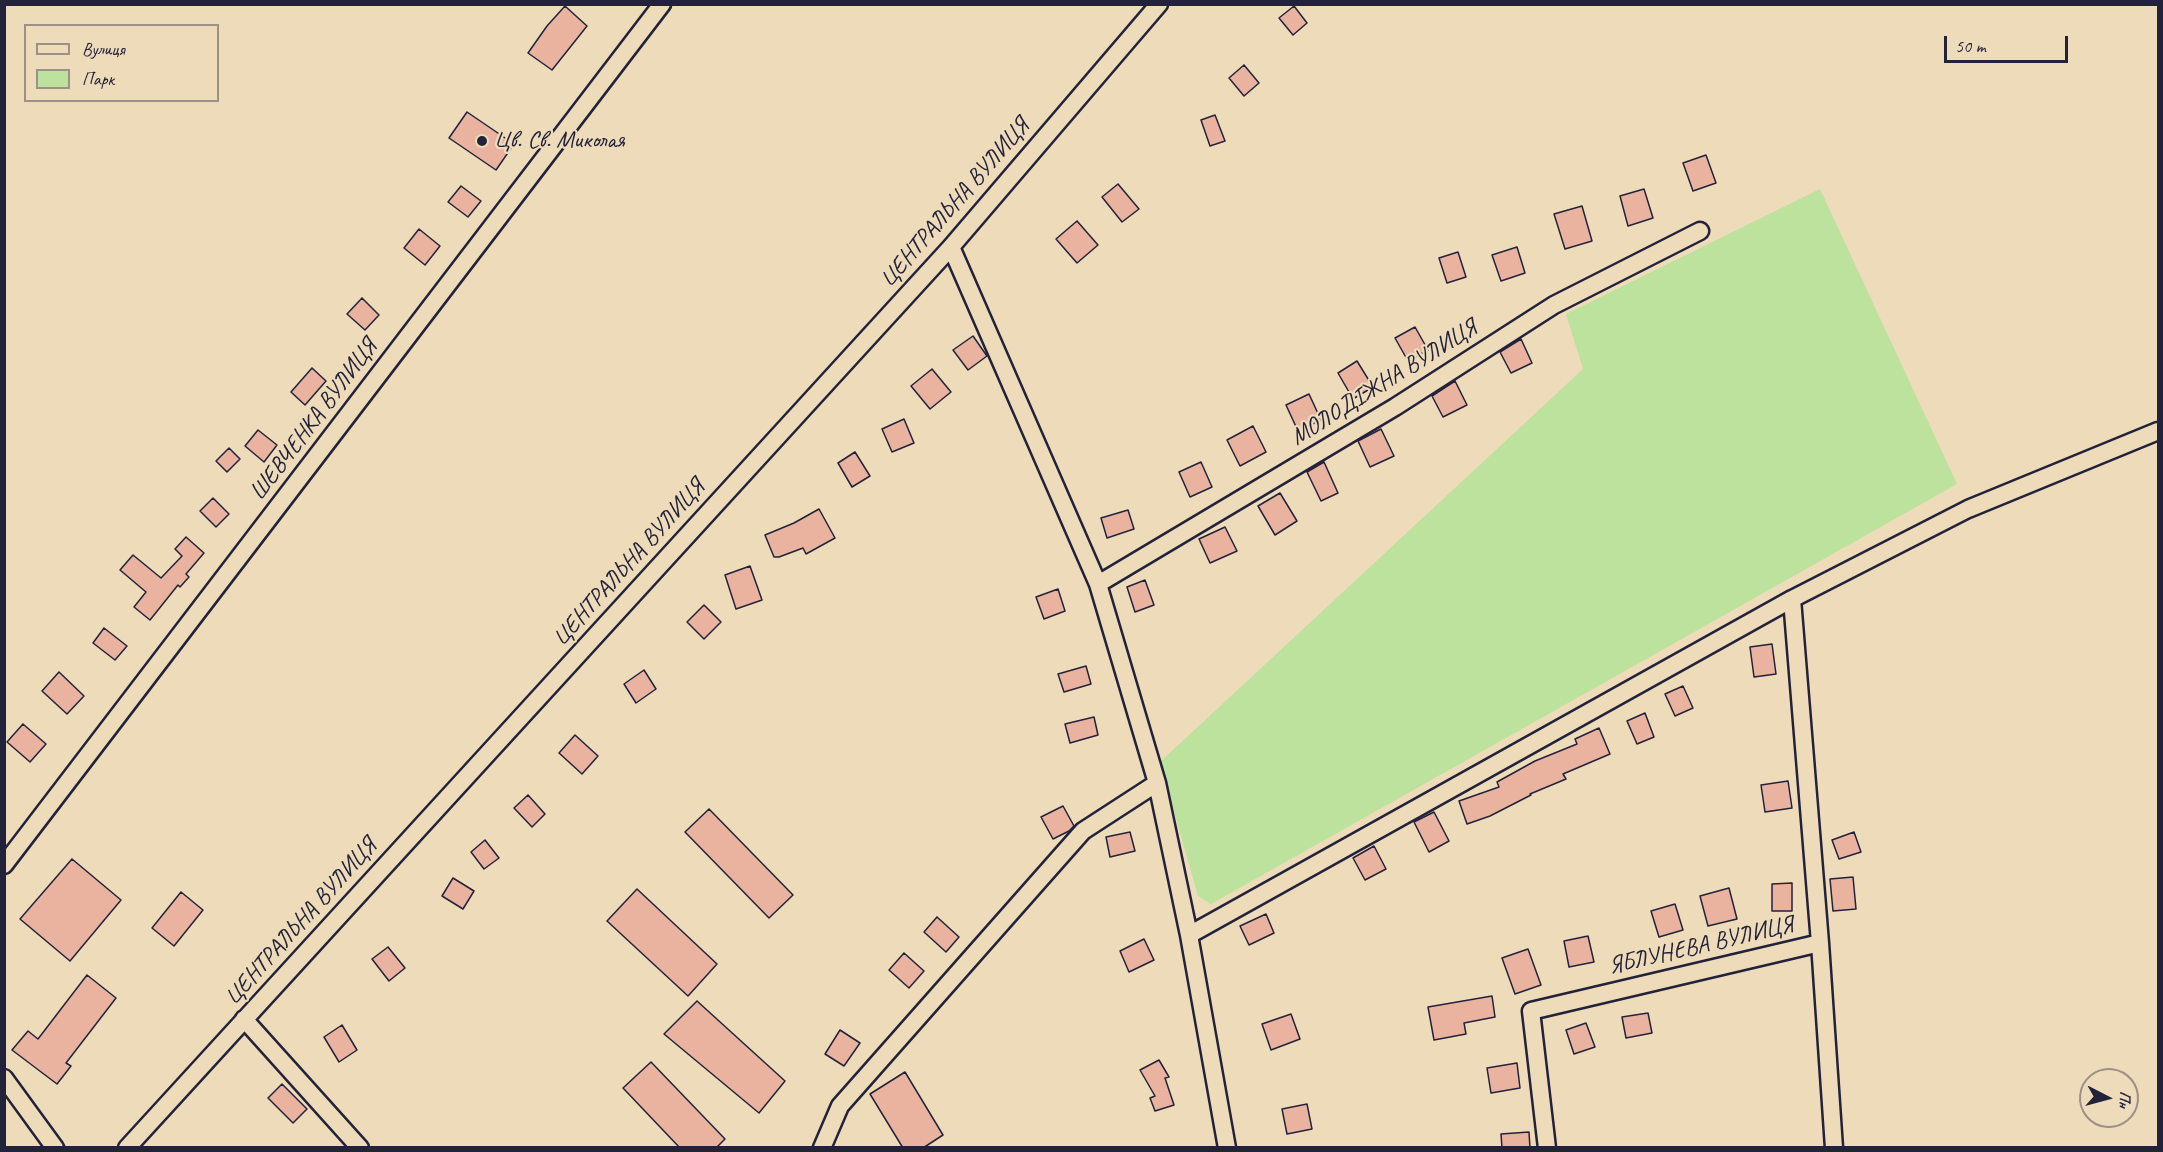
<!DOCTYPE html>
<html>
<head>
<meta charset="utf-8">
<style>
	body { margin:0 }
	#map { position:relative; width:2163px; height:1152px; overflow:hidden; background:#eedbb9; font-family:Caveat,sans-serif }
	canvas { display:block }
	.frame { position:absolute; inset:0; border:6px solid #22223b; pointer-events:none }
	.legend { position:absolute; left:24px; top:24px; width:195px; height:78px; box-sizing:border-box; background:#eedbb9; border:2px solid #9c9187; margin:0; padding:8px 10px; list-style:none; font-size:18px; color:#22223b }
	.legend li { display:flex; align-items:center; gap:12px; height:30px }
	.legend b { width:30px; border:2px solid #9c9187 }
	.north { position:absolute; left:2079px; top:1068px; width:60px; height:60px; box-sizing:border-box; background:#eedbb9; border:2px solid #9c9187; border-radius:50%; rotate:96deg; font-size:16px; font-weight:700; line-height:24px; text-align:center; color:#22223b }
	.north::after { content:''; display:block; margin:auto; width:21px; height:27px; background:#22223b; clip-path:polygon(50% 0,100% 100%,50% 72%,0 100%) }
	.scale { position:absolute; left:1944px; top:36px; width:124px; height:27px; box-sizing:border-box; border:3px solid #22223b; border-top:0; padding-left:8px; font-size:18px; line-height:21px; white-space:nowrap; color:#22223b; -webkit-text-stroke:4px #eedbb9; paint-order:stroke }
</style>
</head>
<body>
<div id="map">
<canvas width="2163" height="1152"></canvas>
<div class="frame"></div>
<ul class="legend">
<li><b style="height:8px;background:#eedbb9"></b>Вулиця</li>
<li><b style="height:16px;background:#bce29d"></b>Парк</li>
</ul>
<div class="north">Пн</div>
<div class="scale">50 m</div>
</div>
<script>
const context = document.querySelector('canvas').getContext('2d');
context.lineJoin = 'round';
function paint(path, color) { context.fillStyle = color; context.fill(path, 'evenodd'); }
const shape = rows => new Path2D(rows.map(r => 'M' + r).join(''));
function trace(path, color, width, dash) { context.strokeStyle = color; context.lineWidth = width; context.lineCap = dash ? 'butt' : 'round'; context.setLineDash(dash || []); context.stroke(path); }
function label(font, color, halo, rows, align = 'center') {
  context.font = font + ' Caveat,sans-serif'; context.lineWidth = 4.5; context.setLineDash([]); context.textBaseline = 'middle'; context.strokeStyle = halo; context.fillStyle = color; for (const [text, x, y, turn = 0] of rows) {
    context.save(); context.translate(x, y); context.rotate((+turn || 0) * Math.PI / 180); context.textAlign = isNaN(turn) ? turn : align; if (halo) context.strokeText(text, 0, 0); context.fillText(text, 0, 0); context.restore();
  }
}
const green = shape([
	[1820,189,1957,484,1211,904,1198,896,1160,762,1583,369,1566,314]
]);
const building = shape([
	[565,6,587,26,552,70,528,53,547,26,565,6],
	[1294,6,1307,23,1293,35,1279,18,1294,6],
	[1244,65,1259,83,1244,96,1229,78,1244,65],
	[467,112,514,144,496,170,449,138,467,112],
	[1215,115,1225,141,1210,146,1201,120,1215,115],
	[1706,155,1716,183,1693,191,1683,163,1706,155],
	[1118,184,1139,209,1122,222,1102,197,1118,184],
	[461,186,481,201,468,217,448,202,461,186],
	[1644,189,1653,218,1628,226,1620,196,1644,189],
	[1582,206,1592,241,1565,249,1554,214,1582,206],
	[1077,221,1098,245,1077,263,1056,239,1077,221],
	[419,229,440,246,425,265,404,248,419,229],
	[1517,247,1525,273,1501,281,1492,255,1517,247],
	[1458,252,1466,277,1447,283,1439,258,1458,252],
	[362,298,379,315,365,330,347,314,362,298],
	[1415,327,1428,350,1408,361,1395,338,1415,327],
	[973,336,987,356,968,370,953,350,973,336],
	[1521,339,1532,363,1511,373,1500,352,1521,339],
	[1357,361,1373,387,1353,399,1338,373,1357,361],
	[312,368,326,381,305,405,291,392,312,368],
	[932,369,951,392,930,409,911,386,932,369],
	[1455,381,1467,405,1443,417,1432,396,1455,381],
	[1309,394,1321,420,1298,431,1286,405,1309,394],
	[904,419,914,443,892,452,882,429,904,419],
	[1253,426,1266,452,1240,466,1227,440,1253,426],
	[1381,429,1394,456,1370,467,1358,441,1381,429],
	[258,430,277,445,264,462,245,446,258,430],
	[229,448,240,459,227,472,216,461,229,448],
	[855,452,870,476,852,487,838,463,855,452],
	[1201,462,1212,487,1190,497,1179,472,1201,462],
	[1324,462,1338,493,1321,501,1307,472,1324,462],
	[1280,493,1297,521,1275,535,1258,506,1280,493],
	[213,498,229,514,216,527,200,511,213,498],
	[819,509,835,538,806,554,803,548,779,557,774,557,765,535,794,523,819,509],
	[1128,510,1134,529,1107,538,1101,518,1128,510],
	[1225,527,1237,551,1210,563,1199,539,1225,527],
	[186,537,204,553,186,574,189,577,180,587,178,585,150,620,134,607,146,592,120,570,133,555,161,578,182,556,175,549,186,537],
	[750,566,762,600,736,609,725,575,750,566],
	[1145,580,1154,605,1135,612,1127,587,1145,580],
	[1058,589,1065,611,1044,619,1036,597,1058,589],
	[704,605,721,622,704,639,687,622,704,605],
	[104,628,127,646,115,660,93,643,104,628],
	[1772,644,1776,674,1754,677,1750,647,1772,644],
	[1086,666,1091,684,1064,692,1058,674,1086,666],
	[644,670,656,689,636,703,624,684,644,670],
	[59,672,84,696,67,714,42,691,59,672],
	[1683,686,1693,708,1675,716,1665,694,1683,686],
	[1645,713,1654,737,1637,744,1627,721,1645,713],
	[1094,717,1098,735,1070,743,1065,724,1094,717],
	[23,724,46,744,30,762,7,742,23,724],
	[1599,728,1610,754,1563,774,1566,779,1530,794,1531,795,1490,816,1467,824,1459,801,1499,787,1497,782,1535,761,1577,744,1575,739,1599,728],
	[575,735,598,756,582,774,559,753,575,735],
	[1788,781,1792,808,1765,812,1761,785,1788,781],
	[528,795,545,814,532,827,514,808,528,795],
	[1063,806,1074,826,1069,831,1053,839,1041,817,1063,806],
	[709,809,793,895,769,918,685,832,709,809],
	[1434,812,1449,841,1429,852,1414,822,1434,812],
	[1130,832,1135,851,1110,857,1106,837,1130,832],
	[1854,832,1861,852,1839,859,1832,840,1854,832],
	[485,840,499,858,484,869,471,852,485,840],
	[1374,846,1386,869,1365,880,1353,858,1374,846],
	[72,859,121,900,70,961,20,919,72,859],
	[1853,877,1856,909,1833,911,1830,879,1853,877],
	[453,878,474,891,463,909,442,896,453,878],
	[1792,883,1792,911,1772,911,1772,884,1792,883],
	[1729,888,1737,919,1708,926,1700,896,1729,888],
	[637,889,717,964,688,996,607,921,637,889],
	[181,892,203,910,174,946,152,928,181,892],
	[1675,904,1683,930,1659,937,1651,911,1675,904],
	[1266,914,1274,933,1249,945,1240,926,1266,914],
	[937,917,959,937,946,952,924,932,937,917],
	[1588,936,1594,962,1569,967,1564,941,1588,936],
	[1144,939,1154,960,1129,972,1120,951,1144,939],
	[388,947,405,968,389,981,372,959,388,947],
	[1528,949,1541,985,1515,994,1502,958,1528,949],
	[904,953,924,971,909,988,889,970,904,953],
	[87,975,116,998,66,1063,71,1066,57,1084,12,1050,28,1031,38,1039,87,975],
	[1492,996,1495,1017,1464,1023,1466,1034,1434,1040,1428,1007,1492,996],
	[697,1001,785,1081,759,1113,664,1034,697,1001],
	[1648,1013,1652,1033,1626,1038,1622,1017,1648,1013],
	[1291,1014,1300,1039,1271,1050,1262,1024,1291,1014],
	[1586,1023,1595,1047,1574,1054,1566,1030,1586,1023],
	[342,1025,357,1050,339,1062,324,1037,342,1025],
	[840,1030,860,1043,844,1066,825,1054,840,1030],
	[1159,1060,1169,1077,1165,1078,1174,1105,1155,1111,1150,1098,1155,1096,1140,1070,1159,1060],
	[651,1062,725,1139,716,1148,680,1148,623,1088,651,1062],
	[1517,1063,1520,1088,1491,1093,1487,1068,1517,1063],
	[905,1072,943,1135,923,1148,903,1148,870,1094,905,1072],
	[282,1084,307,1109,293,1123,268,1098,282,1084],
	[1307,1104,1312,1129,1287,1134,1282,1109,1307,1104],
	[1529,1132,1530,1148,1502,1148,1501,1134,1529,1132]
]);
const minor = shape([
	[951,247,1098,584,1157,783,1189,935,1227,1148],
	[1098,584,1395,407,1554,305,1700,231],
	[4,865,662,4],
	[1189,935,1792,599,1968,509,2158,431],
	[1820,943,1834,1148],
	[244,1019,360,1148],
	[4,1078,55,1148],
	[127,1148,951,247,1159,4],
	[822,1148,840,1106,1083,831,1157,783],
	[1547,1148,1531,1011,1820,943,1792,599]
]);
const markers = [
	[482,141,6,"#22223b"]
];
const poiNames = [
	["Цв. Св. Миколая",494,141]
];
const streetNames = [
	["ЦЕНТРАЛЬНА ВУЛИЦЯ",955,203,-49],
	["МОЛОДІЖНА ВУЛИЦЯ",1384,383,-32],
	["ШЕВЧЕНКА ВУЛИЦЯ",314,420,-53],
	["ЦЕНТРАЛЬНА ВУЛИЦЯ",629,563,-48],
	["ЦЕНТРАЛЬНА ВУЛИЦЯ",301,922,-48],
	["ЯБЛУНЕВА ВУЛИЦЯ",1701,946,-13]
];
paint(green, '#bce29d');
paint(building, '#eab3a0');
trace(building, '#22223b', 1.5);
trace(minor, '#22223b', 21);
trace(minor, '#eedbb9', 16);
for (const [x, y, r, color] of markers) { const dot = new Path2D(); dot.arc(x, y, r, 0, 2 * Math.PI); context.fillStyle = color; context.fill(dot); trace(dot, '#eedbb9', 2); }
label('24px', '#22223b', '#eedbb9', poiNames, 'left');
label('24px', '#22223b', '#eedbb9', streetNames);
</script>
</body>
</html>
